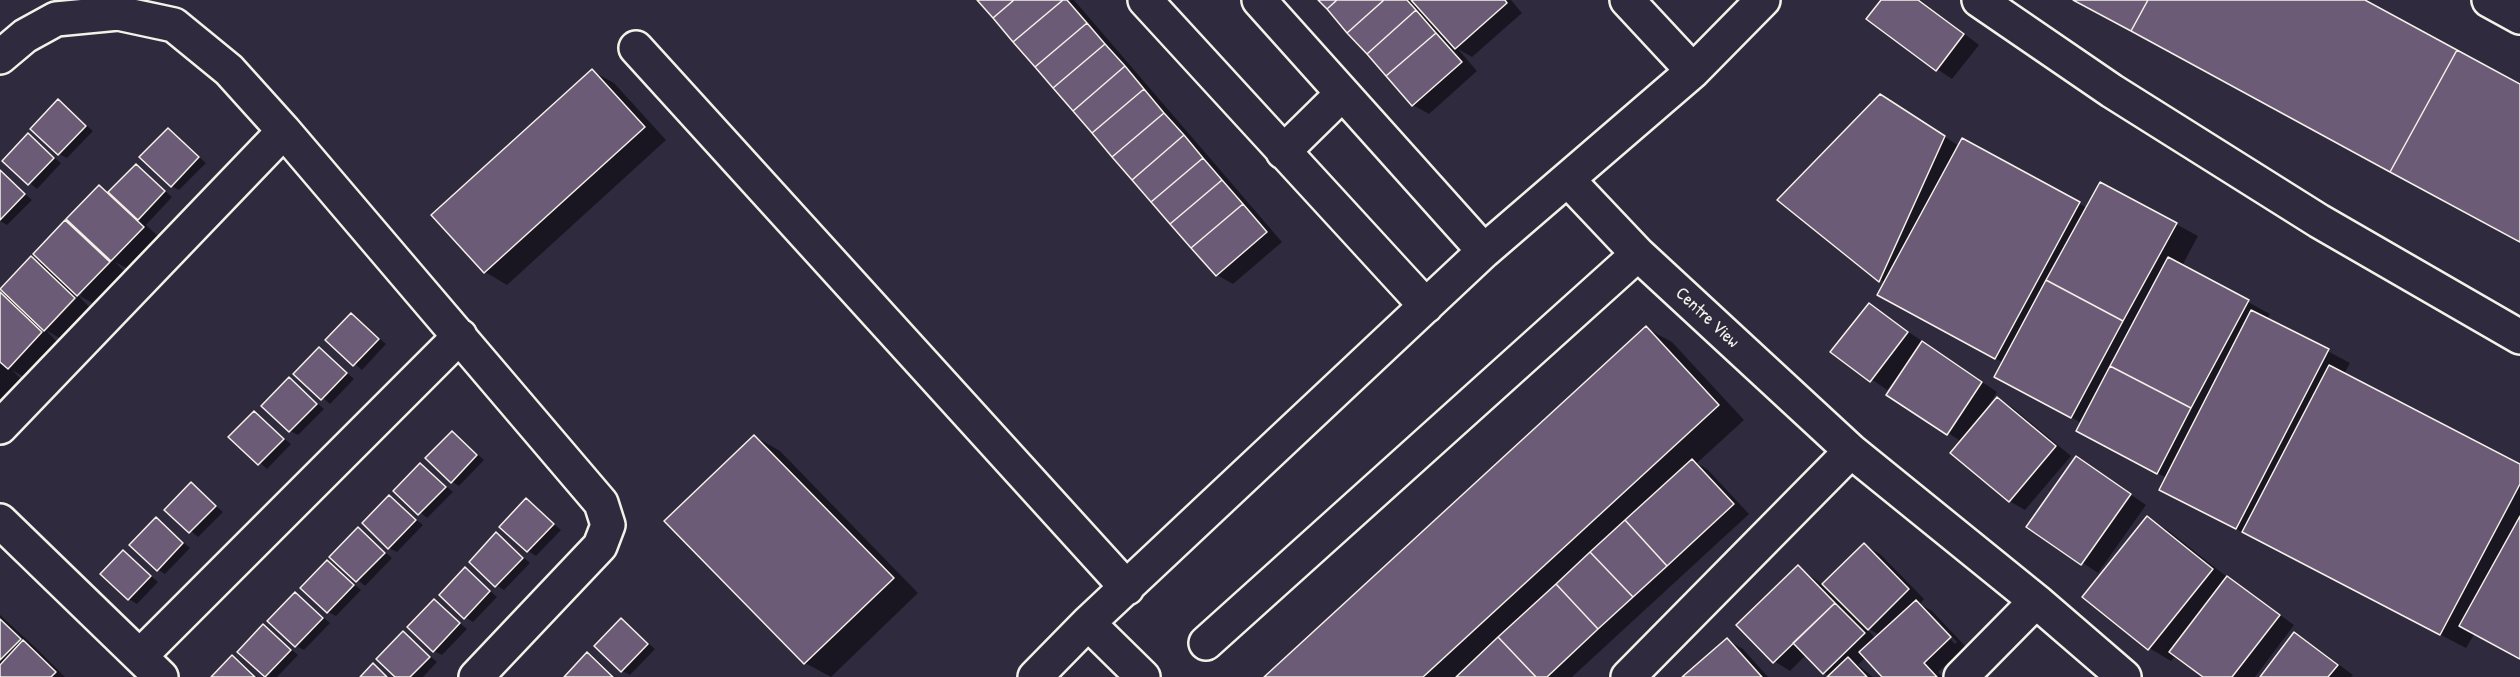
<!DOCTYPE html>
<html>
<head>
<meta charset="utf-8">
<style>
	body { margin:0 }
	canvas { display:block; background:#2f2a3d }
</style>
</head>
<body>
<canvas width="2520" height="677"></canvas>
<script>
const context = document.querySelector('canvas').getContext('2d');
context.lineJoin = 'round';
function paint(path, color) { context.fillStyle = color; context.fill(path, 'evenodd'); }
const shape = rows => new Path2D(rows.map(r => 'M' + r).join(''));
function trace(path, color, width, dash) { context.strokeStyle = color; context.lineWidth = width; context.lineCap = dash ? 'butt' : 'round'; context.setLineDash(dash || []); context.stroke(path); }
function label(font, color, halo, rows, align = 'center') {
  context.font = font + ' "Patrick Hand",sans-serif'; context.lineWidth = 4.5; context.setLineDash([]); context.textBaseline = 'middle'; context.strokeStyle = halo; context.fillStyle = color; for (const [text, x, y, turn = 0] of rows) {
    context.save(); context.translate(x, y); context.rotate((+turn || 0) * Math.PI / 180); context.textAlign = isNaN(turn) ? turn : align; if (halo) context.strokeText(text, 0, 0); context.fillText(text, 0, 0); context.restore();
  }
}
const shadow = shape([
	[979,0,1074,0,1282,242,1233,284,1217,275],
	[1320,0,1511,0,1522,13,1472,57,1458,49,1477,71,1429,114,1413,105],
	[1882,0,1920,0,1979,45,1952,79,1937,69],
	[592,71,614,83,666,140,507,285,485,272,433,215],
	[59,101,93,131,67,158,59,154],
	[1902,109,1959,146,1962,140,2087,208,2176,224,2198,236,2182,266,2270,314,2267,319,2350,363,2344,374,2520,466,2520,658,2475,633,2466,648,2161,490,2167,478,2093,440,2082,423,2018,389,2004,363,1904,309,1885,283,1779,200],
	[168,130,206,163,179,190,171,186],
	[28,135,61,163,37,189,4,161],
	[137,166,172,197,146,225,159,237,128,269,115,262,125,272,94,304,80,296,82,293,80,291,45,327,47,329,79,296,90,308,61,339,46,330,57,342,24,377,12,370,22,380,0,403,0,293,13,301,31,258,46,266,65,222,76,228,99,186,110,193],
	[0,171,32,200,7,225,0,221],
	[1869,305,1997,392,1985,411,1987,412,1997,399,2013,408,2071,456,2025,510,2009,501,1962,442,1888,394,1897,381,1895,380,1887,390,1833,352],
	[352,315,386,344,362,370,327,340],
	[1646,328,1672,342,1744,420,1697,463,1708,470,1749,514,1572,677,1267,677],
	[319,349,354,379,330,404,296,374],
	[289,379,324,409,298,435,290,431],
	[254,413,291,444,267,469,231,437],
	[452,432,484,460,459,486,451,481],
	[754,436,780,451,918,593,831,677,805,663],
	[421,465,453,492,427,518,395,491],
	[2092,468,2146,505,2098,573,2028,526],
	[191,484,223,512,198,537,166,510],
	[389,497,423,525,397,552,389,548],
	[526,500,561,530,536,556,528,551],
	[2147,518,2169,531,2227,577,2294,625,2255,677,2205,677,2176,655,2171,661,2149,648],
	[156,519,190,548,165,574,157,569],
	[358,529,392,558,365,586,331,557],
	[497,534,530,563,504,590,496,585],
	[1864,545,1880,554,1924,599,1920,604,1932,611,1966,647,1938,672,1943,677,1884,677,1866,657,1858,665,1873,677,1829,677,1806,655,1790,671,1774,661,1798,567,1823,585],
	[1929,612,1957,642,1955,644,1927,614],
	[1865,627,1880,635,1876,639],
	[124,552,158,582,137,604,129,599],
	[327,562,361,590,336,616,328,612],
	[466,569,497,597,473,622,465,617],
	[296,594,330,623,304,650,296,646],
	[434,601,467,629,442,655,434,651],
	[0,615,39,651,65,677,0,677],
	[622,620,655,649,630,675,622,671],
	[264,626,298,655,277,677,265,677,239,652],
	[403,633,437,662,423,677,397,677],
	[2295,634,2310,643,2353,675,2351,677,2262,677],
	[1727,640,1743,649,1768,677,1684,677],
	[588,654,596,659,615,677,566,677],
	[232,657,240,661,257,677,213,677]
]);
const building = shape([
	[977,0,1014,0,993,18,977,0],
	[1014,0,1063,0,1013,42,993,18,1014,0],
	[1063,0,1067,0,1087,23,1035,67,1013,42,1063,0],
	[1318,0,1337,0,1327,9,1318,0],
	[1337,0,1384,0,1347,33,1327,9,1337,0],
	[1384,0,1407,0,1416,10,1367,54,1347,33,1384,0],
	[1411,0,1505,0,1507,3,1455,49,1411,0],
	[1881,0,1918,0,1964,34,1936,71,1866,19,1881,0],
	[2073,0,2148,0,2131,31,2073,0],
	[2148,0,2365,0,2457,50,2390,172,2131,31,2148,0],
	[1416,10,1436,33,1386,76,1367,54,1416,10],
	[1087,23,1105,44,1053,88,1035,67,1087,23],
	[1436,33,1462,62,1412,106,1386,76,1436,33],
	[1105,44,1125,66,1073,111,1053,88,1105,44],
	[2457,50,2520,84,2520,242,2390,172,2457,50],
	[1125,66,1144,89,1092,133,1073,111,1125,66],
	[592,69,645,127,484,273,431,215,592,69],
	[1144,89,1164,113,1112,157,1092,133,1144,89],
	[1880,94,1945,136,1879,282,1777,200,1880,94],
	[58,99,86,126,58,155,30,129,58,99],
	[1164,113,1184,135,1132,180,1112,157,1164,113],
	[168,128,199,157,171,187,139,157,168,128],
	[28,133,54,158,28,185,2,161,28,133],
	[1184,135,1203,158,1151,202,1132,180,1184,135],
	[1962,138,2080,202,1995,359,1877,295,1962,138],
	[1203,158,1222,180,1170,224,1151,202,1203,158],
	[136,164,165,191,138,220,108,192,136,164],
	[0,170,25,194,0,220,0,170],
	[1222,180,1243,204,1191,248,1170,224,1222,180],
	[2100,182,2177,223,2123,321,2046,280,2100,182],
	[99,185,144,227,111,261,66,219,99,185],
	[1243,204,1267,232,1216,276,1191,248,1243,204],
	[65,220,110,262,77,296,33,254,65,220],
	[31,256,75,298,44,331,0,289,31,256],
	[2168,257,2249,300,2191,408,2110,366,2168,257],
	[2046,280,2123,321,2071,418,1994,377,2046,280],
	[0,292,42,332,8,369,0,362,0,292],
	[1869,303,1908,332,1870,382,1830,352,1869,303],
	[2251,310,2329,349,2236,529,2159,490,2251,310],
	[351,313,379,339,353,366,325,340,351,313],
	[1646,326,1719,405,1423,677,1264,677,1646,326],
	[1922,341,1982,382,1947,435,1886,395,1922,341],
	[319,347,347,373,321,400,293,374,319,347],
	[2329,365,2520,464,2520,484,2440,635,2242,532,2329,365],
	[2110,366,2191,408,2157,474,2076,431,2110,366],
	[289,377,317,404,289,432,261,406,289,377],
	[1997,397,2056,446,2009,502,1950,453,1997,397],
	[254,411,284,439,258,465,228,437,254,411],
	[452,431,477,455,451,483,425,458,452,431],
	[754,435,894,578,804,664,664,521,754,435],
	[2076,456,2131,494,2081,565,2026,527,2076,456],
	[1692,459,1734,504,1667,566,1625,520,1692,459],
	[420,463,446,487,418,515,393,491,420,463],
	[191,482,216,506,189,533,164,510,191,482],
	[389,495,416,520,388,549,362,523,389,495],
	[526,498,554,524,527,552,499,527,526,498],
	[2147,516,2213,569,2148,650,2082,597,2147,516],
	[2520,516,2520,659,2459,626,2520,516],
	[156,517,183,543,157,571,129,545,156,517],
	[1625,520,1667,566,1633,597,1590,552,1625,520],
	[358,527,385,553,356,582,329,557,358,527],
	[496,532,523,558,495,587,469,562,496,532],
	[1864,543,1909,589,1868,630,1822,584,1864,543],
	[123,550,151,576,128,600,100,574,123,550],
	[1590,552,1633,597,1598,629,1556,584,1590,552],
	[327,560,354,585,327,613,300,588,327,560],
	[1798,565,1835,603,1773,663,1736,625,1798,565],
	[465,567,490,591,464,619,439,595,465,567],
	[2227,576,2280,615,2232,677,2203,677,2169,652,2227,576],
	[1556,584,1598,629,1547,677,1536,677,1498,637,1556,584],
	[295,592,323,618,295,647,267,621,295,592],
	[434,599,460,623,433,652,407,627,434,599],
	[1916,600,1951,637,1924,663,1937,677,1882,677,1859,652,1916,600],
	[1835,603,1865,633,1823,674,1793,643,1835,603],
	[621,618,648,644,621,672,594,646,621,618],
	[0,619,21,639,0,660,0,619],
	[263,624,291,650,265,677,237,652,263,624],
	[403,631,430,657,410,677,395,677,376,659,403,631],
	[2294,632,2338,665,2328,677,2260,677,2294,632],
	[1498,637,1536,677,1456,677,1498,637],
	[1727,638,1762,677,1682,677,1727,638],
	[23,640,56,672,51,677,0,677,0,665,23,640],
	[587,652,613,677,564,677,587,652],
	[232,655,255,677,211,677,232,655],
	[1848,657,1867,677,1827,677,1848,657],
	[373,663,387,677,360,677,373,663]
]);
const minor = shape([
	[1145,0,1426,306],
	[1259,0,1484,251],
	[1627,0,1693,71],
	[1979,0,2112,91,2319,221,2520,337],
	[2489,0,2520,17],
	[636,48,1127,588],
	[0,57,25,36,56,19,118,13,174,25,229,70,284,131,601,503,608,525,600,546,476,677],
	[1283,152,1342,94],
	[1568,180,1638,254,1851,451,2036,601,2124,677],
	[0,427,284,131],
	[0,521,161,677],
	[1088,623,1143,677],
	[1206,643,1638,254],
	[140,656,460,336],
	[1035,677,1088,623,1484,251,1693,71,1763,0],
	[1628,677,1851,451],
	[1961,677,2036,601]
]);
const streetNames = [
	["Centre View",1707,318,43]
];
paint(shadow, '#0007');
paint(building, '#6c5b76');
trace(building, '#f4f1e8', 1.5);
trace(minor, '#f4f1e8', 38);
trace(minor, '#2f2a3d', 33);
label('18px', '#f4f1e8', '#2f2a3d', streetNames);
</script>
</body>
</html>
